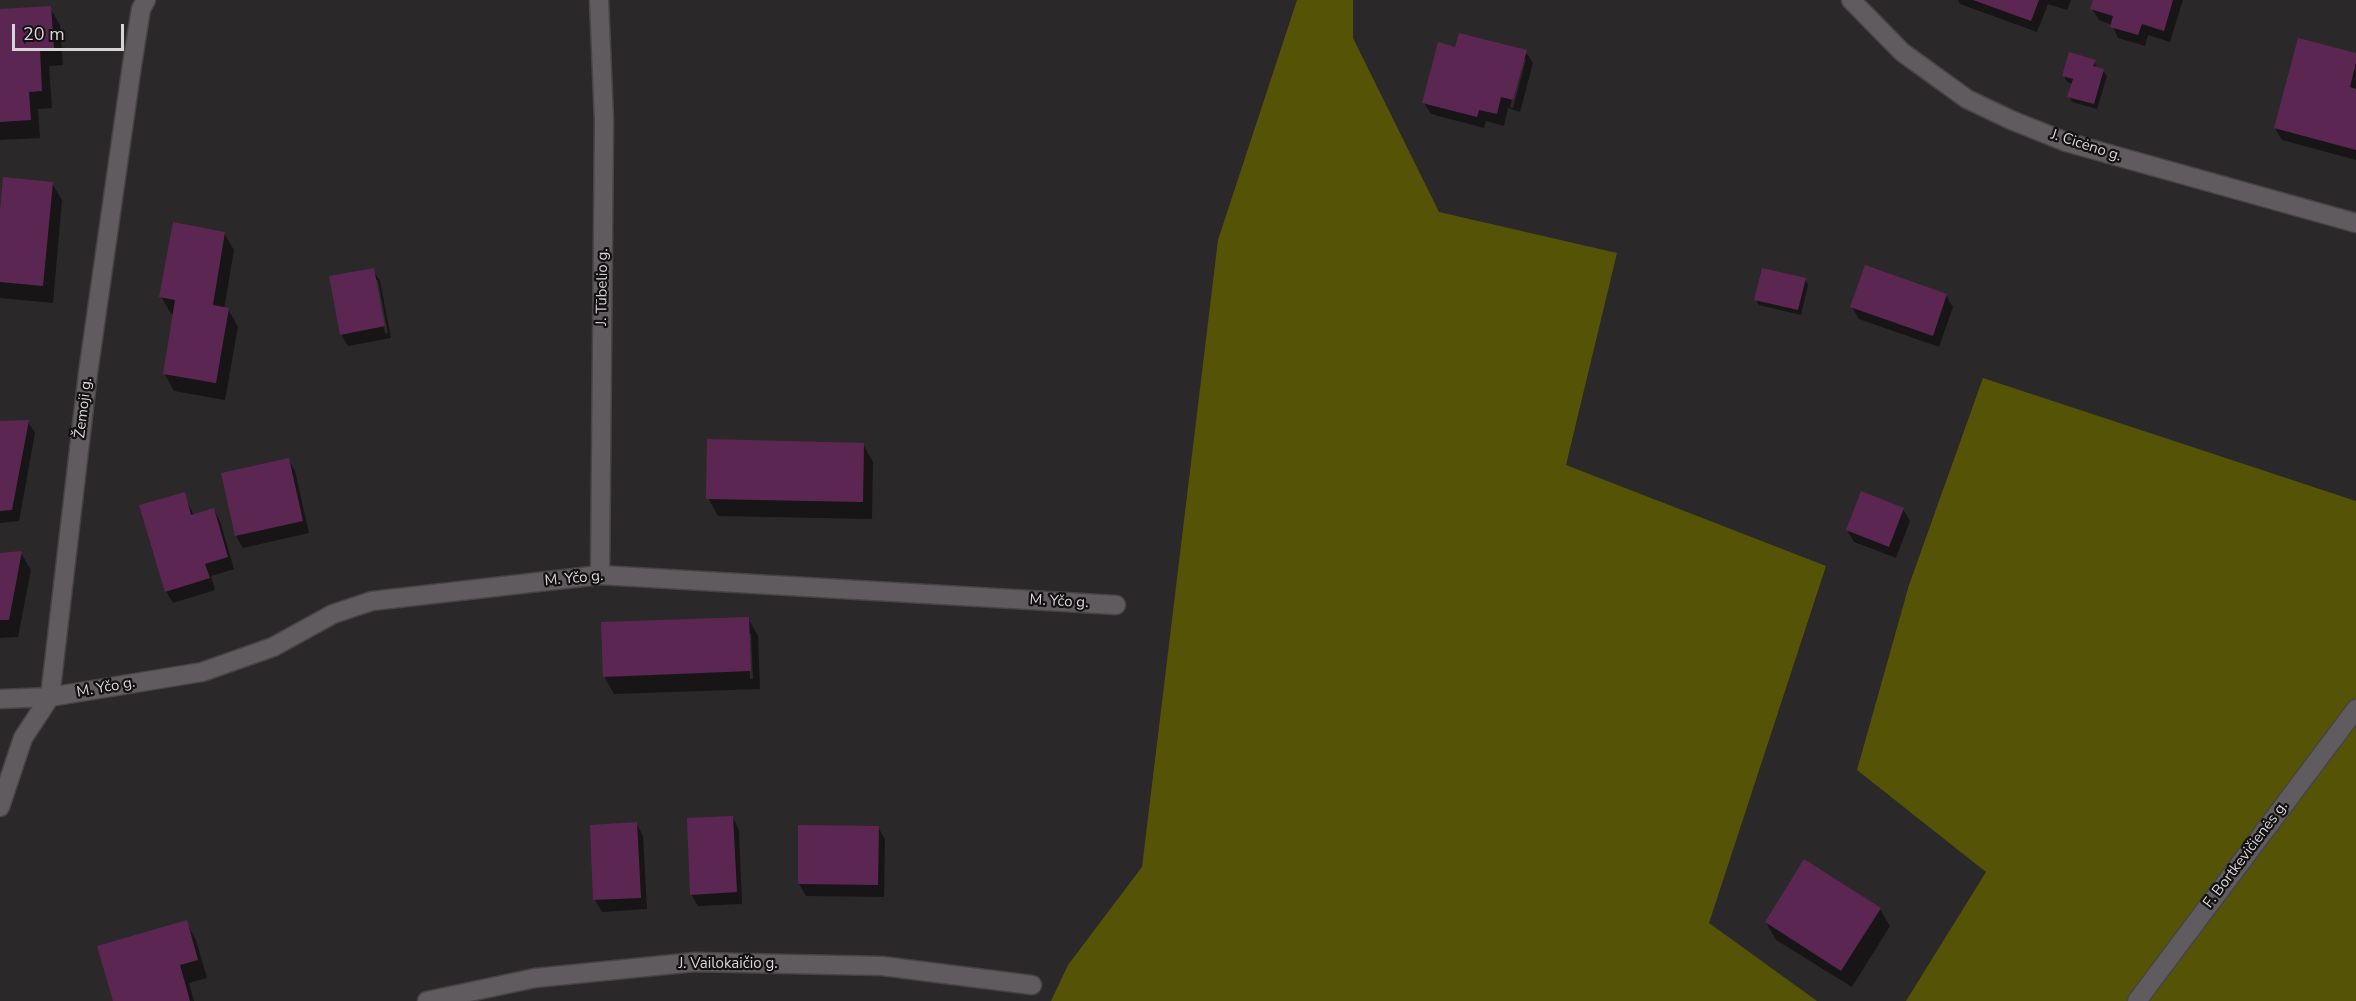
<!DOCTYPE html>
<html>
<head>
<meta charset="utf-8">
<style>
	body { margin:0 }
	#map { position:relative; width:2356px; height:1001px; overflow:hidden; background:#2b282a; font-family:"Nunito Sans",sans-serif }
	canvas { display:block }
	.scale { position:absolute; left:12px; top:24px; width:112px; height:27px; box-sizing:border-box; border:3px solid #d7d5d6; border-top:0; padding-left:8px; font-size:18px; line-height:21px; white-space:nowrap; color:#d7d5d6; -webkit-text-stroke:4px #131112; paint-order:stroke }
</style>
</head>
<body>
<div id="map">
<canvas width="2356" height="1001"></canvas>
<div class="scale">20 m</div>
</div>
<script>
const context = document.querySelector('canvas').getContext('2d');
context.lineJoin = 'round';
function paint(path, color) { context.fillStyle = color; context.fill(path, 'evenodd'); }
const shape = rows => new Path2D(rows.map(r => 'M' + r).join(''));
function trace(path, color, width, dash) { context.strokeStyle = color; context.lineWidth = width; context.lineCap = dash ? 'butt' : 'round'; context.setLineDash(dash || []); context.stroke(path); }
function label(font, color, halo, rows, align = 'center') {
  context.font = font + ' "Nunito Sans",sans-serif'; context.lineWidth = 4.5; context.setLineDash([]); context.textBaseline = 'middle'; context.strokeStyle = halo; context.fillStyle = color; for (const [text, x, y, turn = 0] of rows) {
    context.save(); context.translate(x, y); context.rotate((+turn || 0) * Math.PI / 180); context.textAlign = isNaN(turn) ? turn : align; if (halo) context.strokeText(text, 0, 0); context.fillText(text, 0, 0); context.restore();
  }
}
const green = shape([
	[1297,0,1353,0,1353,38,1439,212,1617,253,1566,465,1826,566,1709,923,1817,1001,1051,1001,1068,965,1142,867,1218,240],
	[1983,378,2356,501,2356,1001,1906,1001,1986,872,1857,770,1909,585]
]);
const shadow = shape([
	[1958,0,2071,0,2067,10,2048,4,2037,32,1960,4],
	[2094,0,2183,0,2170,42,2148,35,2145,46,2118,38,2112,25,2099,20,2092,9],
	[50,8,60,25,63,65,49,66,52,108,38,109,40,138,0,140,0,11],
	[1456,49,1526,52,1533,63,1520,112,1508,108,1504,126,1486,121,1484,128,1431,114,1424,103],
	[1523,59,1526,59,1513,108,1510,107],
	[2356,55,2356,160,2282,140,2275,128],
	[2094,61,2097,69,2103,71,2107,76,2097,109,2072,102,2069,96,2073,84,2067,82,2064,76],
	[52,183,62,200,53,303,0,298,0,227],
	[224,233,234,250,224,309,228,309,238,327,225,400,174,391,164,373,174,314,171,314,161,296],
	[373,270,380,281,391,338,348,346,341,334],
	[375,280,378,280,388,333,385,334],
	[1805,279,1808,285,1801,315,1759,305,1756,299],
	[1946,295,1953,307,1939,347,1859,319,1852,307],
	[28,422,35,433,19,521,0,523,0,423],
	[863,444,873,462,872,519,718,516,708,498],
	[288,459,295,471,309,533,243,548,236,536,222,474],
	[184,494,194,516,214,510,220,521,234,569,211,576,215,590,173,603,166,591],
	[1903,509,1910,521,1896,558,1854,542,1847,530],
	[21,553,31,570,18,637,0,638,0,554],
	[748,618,758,636,760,689,614,694,604,676],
	[748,634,751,634,753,679,750,679],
	[733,818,739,830,742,904,698,906,691,894],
	[637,824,643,836,647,909,602,912,595,900],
	[800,826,878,827,885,839,884,897,806,896,799,884],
	[1880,909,1890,926,1852,987,1776,940,1766,922],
	[186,922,196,940,207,978,189,983,194,1001,115,1001]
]);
const building = shape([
	[1973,0,2039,0,2031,21],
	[2093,0,2173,0,2164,31,2142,24,2138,35,2110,27,2113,16,2090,9],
	[51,6,54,48,40,49,42,91,29,92,31,120,0,122,0,9],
	[1459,33,1527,50,1513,100,1501,97,1497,114,1479,110,1477,117,1422,103,1438,42,1455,47],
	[2298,38,2356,53,2356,63,2350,87,2356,89,2356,150,2274,128],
	[2069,52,2096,60,2093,66,2104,69,2094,104,2067,97,2073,79,2062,76],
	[3,177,53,182,43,286,0,282,0,211],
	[173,222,225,232,213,305,229,308,216,383,163,374,175,300,159,297],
	[1865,265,1947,294,1933,336,1850,307],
	[374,268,385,326,340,335,329,276],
	[1762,268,1806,278,1798,310,1754,300],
	[29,420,12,510,0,511,0,421],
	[707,439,864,443,863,502,706,499],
	[289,458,303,521,235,536,221,473],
	[1861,491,1904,508,1889,547,1846,530],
	[185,492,191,515,214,508,228,557,205,564,210,578,165,592,139,505],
	[22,551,9,620,0,620,0,553],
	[749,617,751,671,603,677,601,622],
	[733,816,737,892,690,895,687,818],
	[637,822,641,898,593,900,590,825],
	[798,825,879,826,878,885,798,884],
	[1804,859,1881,908,1841,971,1765,922],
	[187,920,198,960,180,965,190,1001,113,1001,97,946]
]);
const street = shape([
	[599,0,604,121,600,575],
	[1851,0,1902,52,1967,99,2011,120,2066,142,2356,223],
	[0,699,50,697,202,672,273,647,333,614,372,601,600,575,1116,605],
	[0,807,23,738,50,697,88,373,132,65,141,9,146,0],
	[427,1001,535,978,695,962,882,966,1032,985],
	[2137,1001,2356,709]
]);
const streetNames = [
	["J. Cicėno g.",2086,146,18],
	["J. Tūbelio g.",603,287,-89],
	["Žemoji g.",84,408,-83],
	["M. Yčo g.",574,579,-5],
	["M. Yčo g.",1059,602,3],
	["M. Yčo g.",106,688,-10],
	["F. Bortkevičienės g.",2246,855,-53],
	["J. Vailokaičio g.",728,964]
];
paint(green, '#555305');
paint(shadow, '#0007');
paint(building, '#5c2652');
trace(street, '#474446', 21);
trace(street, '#5f5b5e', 18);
label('15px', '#d7d5d6', '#131112', streetNames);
</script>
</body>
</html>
